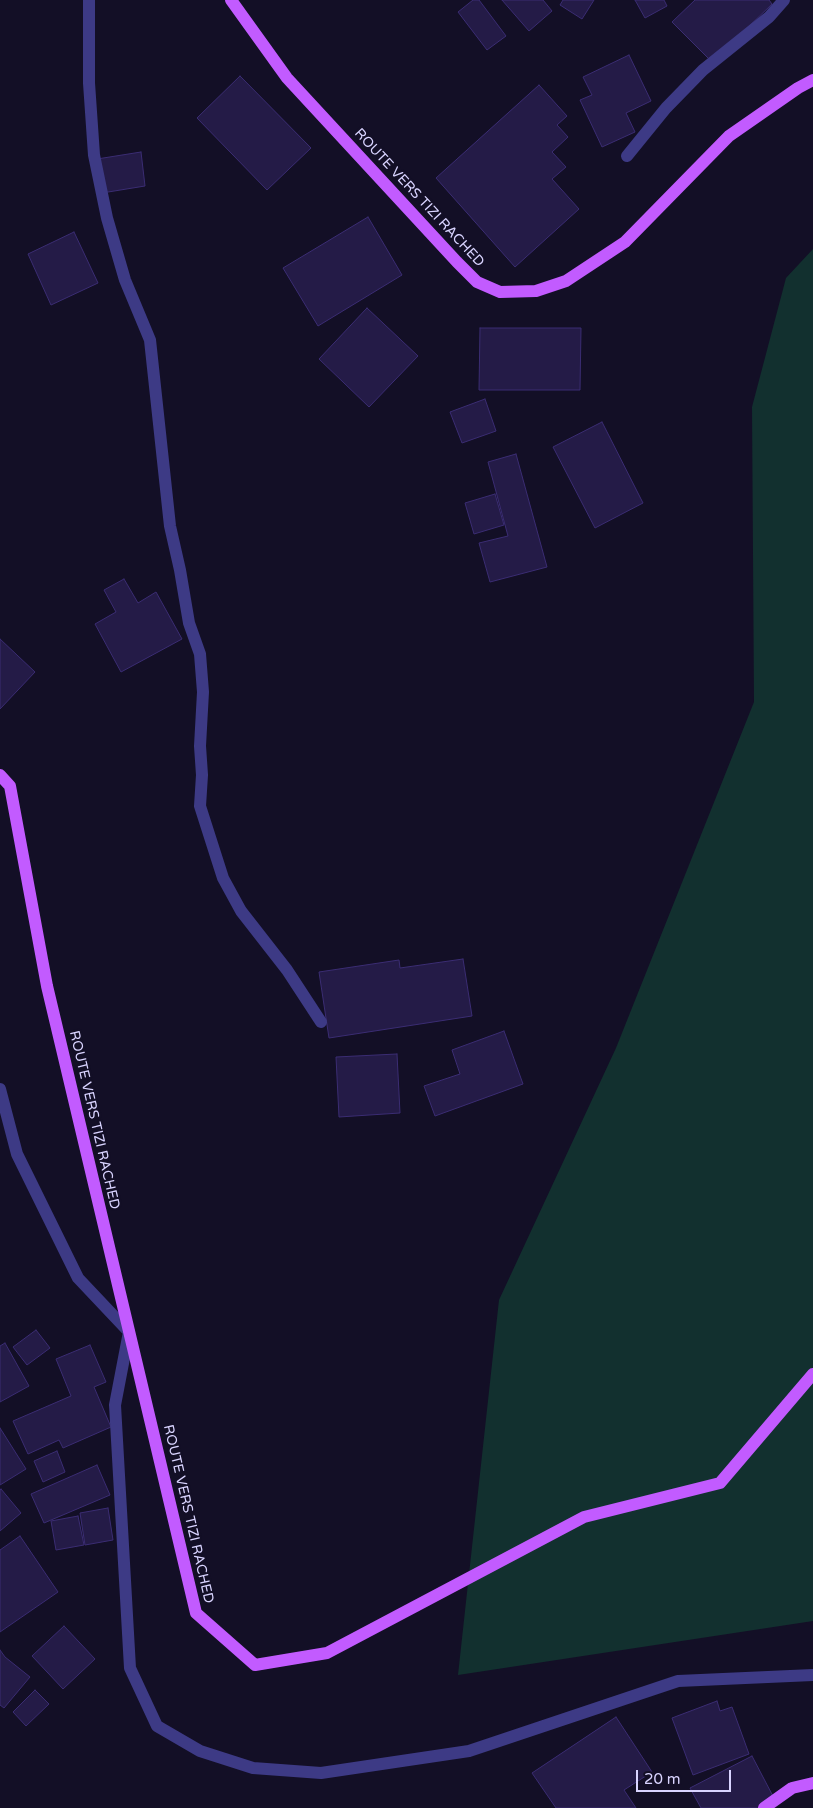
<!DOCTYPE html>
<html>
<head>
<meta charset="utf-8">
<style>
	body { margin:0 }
	#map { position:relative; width:813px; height:1808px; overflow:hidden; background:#130f26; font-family:"Varela Round",sans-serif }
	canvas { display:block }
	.scale { position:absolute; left:636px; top:1770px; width:95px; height:22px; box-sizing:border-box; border:2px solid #d9d4ff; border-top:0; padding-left:6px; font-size:15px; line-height:18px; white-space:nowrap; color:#d9d4ff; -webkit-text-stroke:4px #130f26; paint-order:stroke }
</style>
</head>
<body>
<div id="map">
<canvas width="813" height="1808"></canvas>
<div class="scale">20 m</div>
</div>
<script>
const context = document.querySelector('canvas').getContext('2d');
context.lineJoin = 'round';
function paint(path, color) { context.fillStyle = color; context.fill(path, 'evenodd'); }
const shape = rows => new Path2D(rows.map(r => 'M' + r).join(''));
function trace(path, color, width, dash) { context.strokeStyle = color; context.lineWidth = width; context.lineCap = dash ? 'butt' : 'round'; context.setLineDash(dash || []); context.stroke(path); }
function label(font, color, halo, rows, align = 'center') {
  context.font = font + ' "Varela Round",sans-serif'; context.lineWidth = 4.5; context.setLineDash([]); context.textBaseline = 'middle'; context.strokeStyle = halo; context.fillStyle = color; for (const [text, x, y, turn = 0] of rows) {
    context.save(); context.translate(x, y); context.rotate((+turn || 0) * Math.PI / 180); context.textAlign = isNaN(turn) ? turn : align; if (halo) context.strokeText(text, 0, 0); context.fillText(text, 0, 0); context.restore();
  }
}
const green = shape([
	[813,249,813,1621,458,1675,499,1300,616,1048,754,702,752,407,786,278]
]);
const building = shape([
	[473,0,479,0,506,36,487,50,458,12,473,0],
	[502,0,543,0,552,11,529,31,502,0],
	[563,0,594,0,582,19,560,5,563,0],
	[635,0,664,0,667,6,645,18,635,0],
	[695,0,769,0,772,4,712,62,672,22,695,0],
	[629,55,651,101,626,113,635,132,602,147,580,100,592,95,583,77,629,55],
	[240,76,311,148,267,190,197,118,240,76],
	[539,85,567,116,557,125,568,137,552,152,566,167,552,179,579,209,515,267,436,178,539,85],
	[141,152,145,186,102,193,97,159,141,152],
	[368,217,402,275,318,326,283,268,368,217],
	[74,232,98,283,51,305,28,254,74,232],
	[367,308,418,356,369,407,319,359,367,308],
	[480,328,581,328,580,390,479,390,480,328],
	[485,399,496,431,462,443,450,412,485,399],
	[602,422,643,503,595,528,553,447,602,422],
	[516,454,547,567,490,582,479,543,508,536,488,462,516,454],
	[495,494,504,525,474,534,465,503,495,494],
	[124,579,138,603,156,592,182,639,121,672,95,624,116,612,104,590,124,579],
	[0,639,35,672,0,709,0,639],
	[463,959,472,1016,329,1038,319,972,399,960,400,968,463,959],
	[504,1031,523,1084,435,1116,424,1086,460,1074,452,1050,504,1031],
	[397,1054,400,1113,339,1117,336,1057,397,1054],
	[36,1330,50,1348,27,1365,13,1347,36,1330],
	[5,1343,29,1386,0,1402,0,1346,5,1343],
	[90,1345,106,1382,94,1387,111,1427,63,1448,59,1440,28,1454,13,1421,71,1396,56,1359,90,1345],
	[0,1428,26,1469,0,1485,0,1428],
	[57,1451,65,1472,43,1482,34,1461,57,1451],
	[97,1465,110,1495,44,1523,31,1494,97,1465],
	[1,1489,21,1513,0,1531,0,1490,1,1489],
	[108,1508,113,1540,85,1545,80,1513,108,1508],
	[78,1516,84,1545,56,1550,51,1521,78,1516],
	[20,1536,58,1592,0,1632,0,1550,20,1536],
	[64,1626,95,1659,63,1689,32,1656,64,1626],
	[0,1650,5,1657,30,1677,4,1708,0,1705,0,1650],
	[35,1690,49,1704,26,1726,13,1712,35,1690],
	[717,1701,720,1711,732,1707,749,1754,693,1775,672,1718,717,1701],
	[616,1717,652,1772,624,1790,636,1808,556,1808,532,1773,616,1717],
	[752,1756,775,1800,760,1808,701,1808,690,1788,752,1756]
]);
const minor = shape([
	[89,0,89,83,94,155,107,218,125,280,150,340,170,526,180,570,189,623,200,654,203,692,200,746,202,775,200,806,223,878,241,911,287,970,321,1022],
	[627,156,666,108,703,70,769,17,784,0],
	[0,1089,17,1154,78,1278,129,1332,115,1405,130,1668,157,1726,200,1751,253,1768,321,1773,469,1751,678,1681,813,1675]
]);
const major = shape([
	[231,0,287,78,457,262,477,282,500,292,536,291,566,281,625,242,729,136,798,88,813,80],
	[0,775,10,786,47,986,196,1613,255,1665,327,1653,584,1517,720,1483,813,1374],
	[764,1808,792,1788,813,1783]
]);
const streetNames = [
	["ROUTE VERS TIZI RACHED",419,198,47],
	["ROUTE VERS TIZI RACHED",94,1120,77],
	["ROUTE VERS TIZI RACHED",188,1514,77]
];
paint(green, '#12302f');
paint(building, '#241b47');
trace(building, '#3b2d73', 1);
trace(minor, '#3d3a85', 12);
trace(major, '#c25bff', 12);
label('14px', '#d9d4ff', '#130f26', streetNames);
</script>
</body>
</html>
